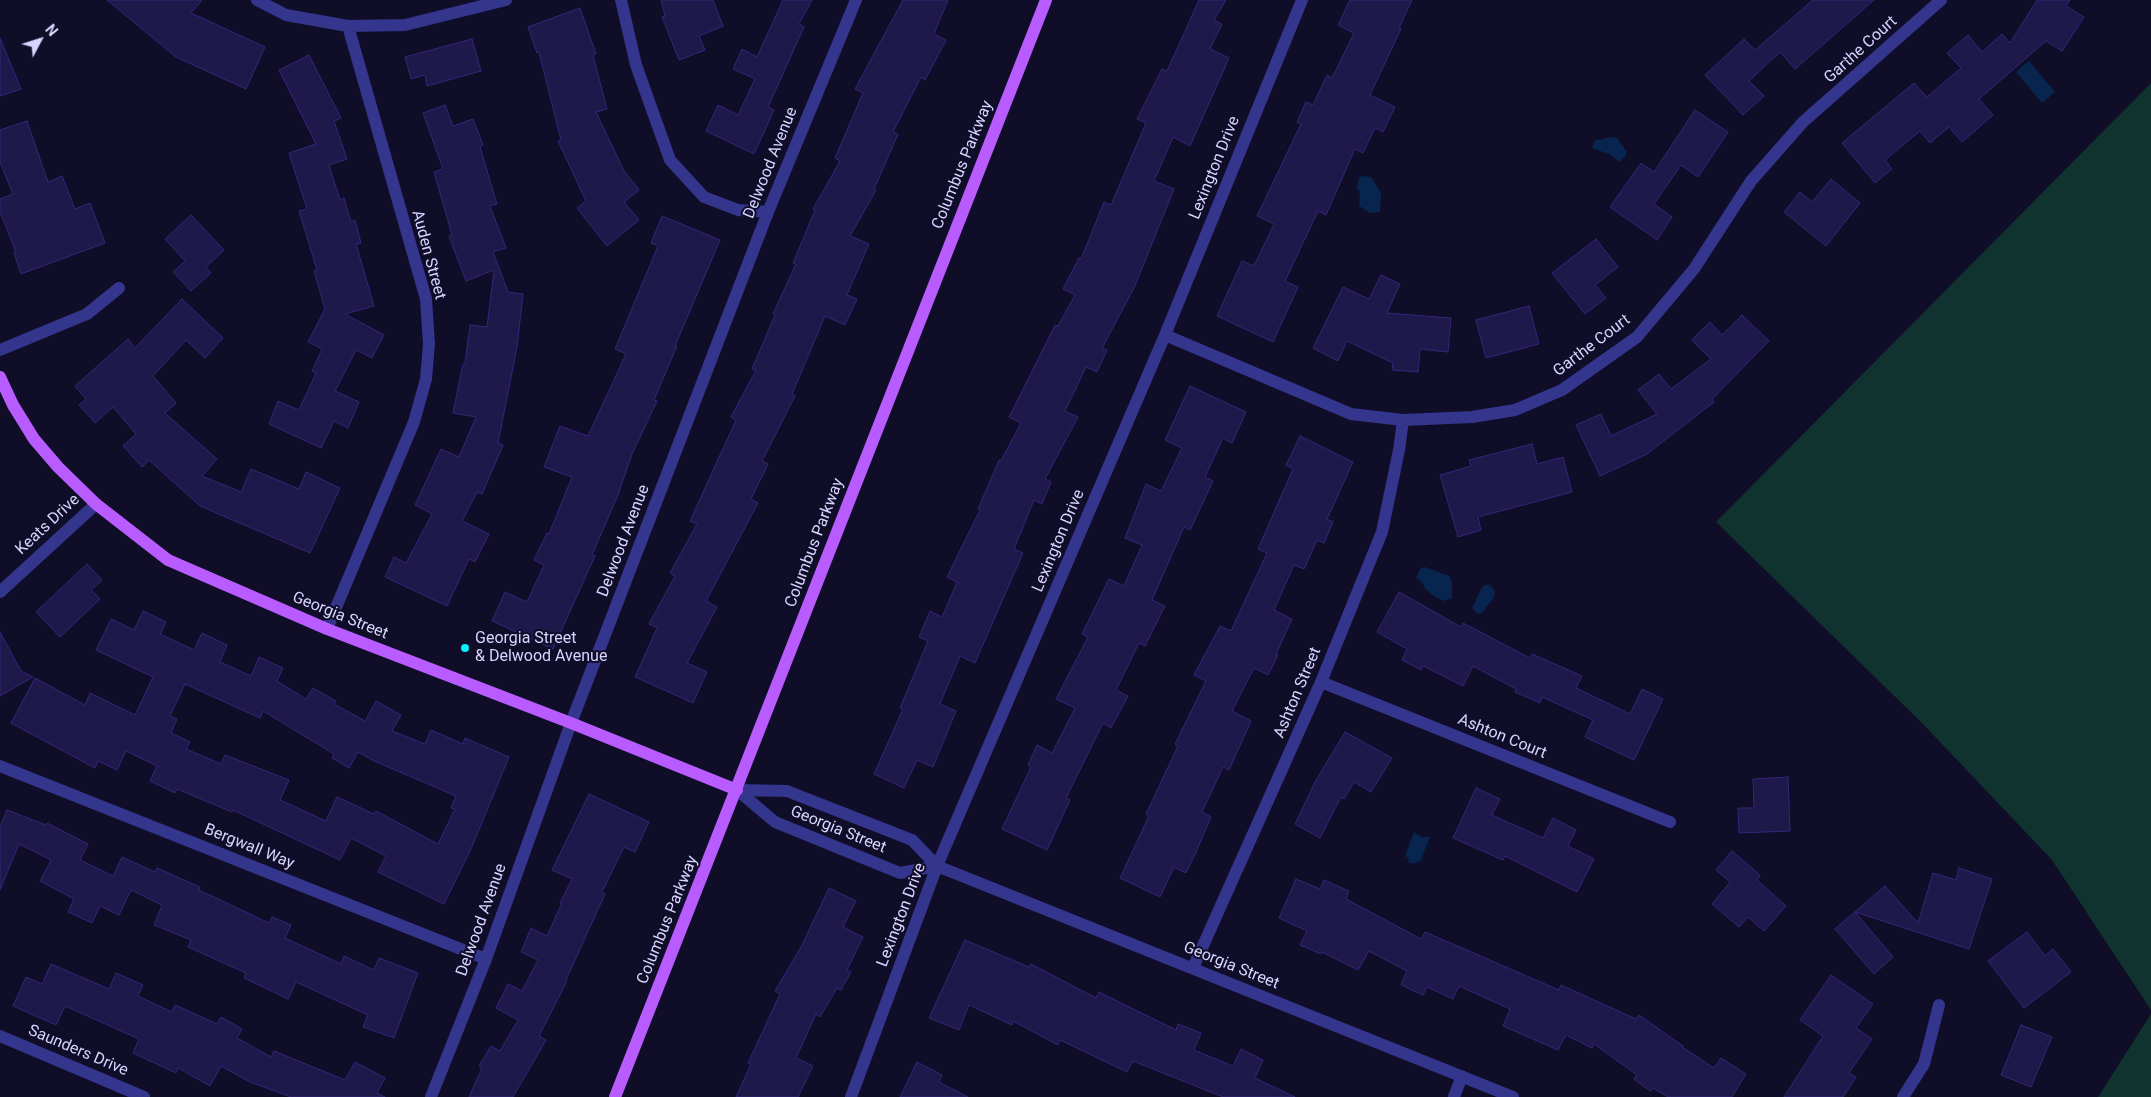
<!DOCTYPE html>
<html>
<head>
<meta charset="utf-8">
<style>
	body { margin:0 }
	#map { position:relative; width:2151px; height:1097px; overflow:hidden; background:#100d29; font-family:Roboto,sans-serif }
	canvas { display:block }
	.north { position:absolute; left:15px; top:15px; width:50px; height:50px; -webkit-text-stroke:4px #100d29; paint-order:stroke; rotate:50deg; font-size:14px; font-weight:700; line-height:20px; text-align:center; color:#d7d5ff }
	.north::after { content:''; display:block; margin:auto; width:18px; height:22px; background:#d7d5ff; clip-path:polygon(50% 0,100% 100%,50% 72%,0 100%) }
</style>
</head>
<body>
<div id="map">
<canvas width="2151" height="1097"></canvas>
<div class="north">N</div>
</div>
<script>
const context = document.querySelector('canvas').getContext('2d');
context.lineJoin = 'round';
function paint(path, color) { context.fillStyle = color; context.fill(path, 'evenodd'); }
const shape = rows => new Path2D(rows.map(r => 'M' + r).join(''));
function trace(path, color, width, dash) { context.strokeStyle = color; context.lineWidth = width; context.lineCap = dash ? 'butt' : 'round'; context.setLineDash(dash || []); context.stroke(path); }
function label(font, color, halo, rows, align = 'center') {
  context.font = font + ' Roboto,sans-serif'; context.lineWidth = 4; context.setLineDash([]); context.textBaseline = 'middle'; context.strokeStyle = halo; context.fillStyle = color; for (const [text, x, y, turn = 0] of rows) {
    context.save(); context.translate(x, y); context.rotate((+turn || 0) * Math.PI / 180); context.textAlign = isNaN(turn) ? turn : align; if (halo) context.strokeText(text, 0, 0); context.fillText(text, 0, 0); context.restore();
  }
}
const green = shape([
	[2151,83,2151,1010,2052,860,1923,724,1716,522],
	[2151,1014,2151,1097,2098,1097]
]);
const water = shape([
	[2029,61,2055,92,2042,103,2016,72],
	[1609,137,1617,138,1627,152,1625,157,1619,162,1611,155,1592,148,1595,140,1604,139],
	[1360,176,1371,177,1381,193,1380,212,1370,213,1359,206,1360,192,1356,188],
	[1425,567,1449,576,1452,582,1452,598,1444,601,1437,598,1426,590,1421,581,1416,578,1420,569],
	[1485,585,1490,585,1495,591,1494,597,1482,613,1477,614,1472,608,1481,589],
	[1414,832,1422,837,1430,837,1421,860,1413,864,1408,862,1409,858,1405,856]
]);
const building = shape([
	[107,0,202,0,191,13,265,47,246,89,176,57,107,0],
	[661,0,713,0,723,26,699,36,705,50,679,60,662,17,665,16,661,0],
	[783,0,812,0,799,24,804,27,768,107,774,110,754,154,706,131,718,105,738,115,755,79,733,69,742,49,757,57,783,0],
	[903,0,948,0,934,34,946,40,925,80,921,77,893,132,898,134,874,189,876,190,850,236,869,244,847,295,857,299,845,325,825,316,792,394,795,396,762,461,768,464,751,499,758,503,706,601,717,607,687,663,707,672,693,703,635,677,657,628,649,624,675,576,670,573,697,524,690,521,736,420,731,417,756,370,752,369,775,315,773,314,796,264,793,263,815,210,813,209,840,161,835,158,863,93,855,89,903,0],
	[1199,0,1226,0,1214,20,1222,24,1210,49,1229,58,1190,146,1173,137,1154,181,1174,189,1134,288,1102,348,1107,350,1097,372,1086,367,1065,411,1078,417,1045,479,1051,482,1042,504,1034,500,1014,549,1023,553,975,663,960,656,940,704,956,711,933,767,917,760,904,788,874,774,903,709,900,708,928,641,919,637,930,611,942,617,957,582,947,577,980,510,978,509,999,460,1001,461,1021,423,1009,417,1055,325,1058,326,1075,295,1063,289,1079,258,1081,259,1104,202,1111,205,1146,123,1137,119,1162,69,1167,71,1199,0],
	[1350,0,1412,0,1399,28,1401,29,1370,95,1395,107,1383,132,1375,128,1363,153,1355,149,1326,215,1318,211,1285,281,1298,287,1273,342,1217,316,1242,261,1254,266,1274,224,1257,216,1301,124,1297,122,1306,102,1313,105,1327,75,1332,78,1354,33,1338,25,1350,0],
	[1813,0,1874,0,1795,69,1780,52,1749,81,1764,96,1743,115,1705,75,1744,39,1755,50,1813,0],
	[2037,0,2070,0,2066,6,2084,17,2062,51,2046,41,1979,99,1993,115,1962,142,1949,127,1930,143,1920,131,1885,160,1892,169,1875,183,1842,143,1914,83,1927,97,1961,68,1947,53,1968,35,1982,52,2002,34,2010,43,2037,0],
	[580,8,596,54,593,55,607,109,596,112,624,171,639,190,624,202,639,220,607,246,577,208,586,201,558,141,561,140,539,52,537,53,528,27,580,8],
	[0,38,21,89,0,96,0,38],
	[472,39,481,71,427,86,425,75,411,79,405,57,472,39],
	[309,55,341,118,334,121,347,159,329,165,340,200,344,198,351,222,355,220,361,243,356,244,374,306,345,314,384,335,372,358,356,350,335,391,359,402,348,428,334,421,321,448,269,424,278,401,299,410,316,373,312,371,322,349,308,342,325,309,314,271,317,270,299,211,307,209,289,153,316,144,279,70,309,55],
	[445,105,453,126,473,119,483,145,480,147,497,204,490,206,506,248,493,252,508,292,523,294,517,347,498,443,503,445,482,494,477,492,462,521,489,534,475,562,469,559,447,606,385,577,394,557,406,563,432,514,415,505,441,449,459,457,476,417,453,413,463,364,465,364,470,325,487,327,494,270,466,281,449,236,452,235,434,172,443,169,423,113,445,105],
	[1695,110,1728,132,1698,177,1681,165,1654,204,1672,217,1657,240,1610,207,1641,163,1654,172,1695,110],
	[27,121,48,182,62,176,75,209,90,203,105,243,21,274,14,253,16,252,0,212,0,199,13,194,0,162,0,130,27,121],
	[1831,179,1860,203,1826,246,1784,212,1800,192,1812,202,1831,179],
	[191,215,224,250,206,267,211,273,191,291,173,272,185,261,165,239,191,215],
	[662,216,720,240,675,346,677,346,654,400,657,401,632,454,618,495,592,555,595,556,553,649,492,621,505,592,527,602,544,565,534,560,547,533,549,534,572,477,544,467,560,426,588,436,626,354,615,349,658,246,651,243,662,216],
	[1596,239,1618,267,1595,285,1606,298,1585,314,1552,273,1596,239],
	[1381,275,1400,284,1387,313,1451,318,1448,352,1420,349,1418,372,1392,370,1393,363,1347,341,1338,361,1313,348,1343,287,1369,299,1381,275],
	[182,299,223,338,205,358,186,340,153,376,176,403,165,413,217,459,202,476,241,492,251,469,299,489,306,472,340,488,310,553,200,506,149,460,142,467,123,446,136,434,113,407,95,423,79,405,86,399,75,386,128,339,135,348,182,299],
	[1529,306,1539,344,1486,358,1476,320,1529,306],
	[1742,315,1769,341,1712,399,1714,402,1647,454,1600,476,1576,425,1601,414,1611,436,1657,414,1638,390,1659,374,1671,389,1711,359,1692,340,1710,322,1722,335,1742,315],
	[1190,386,1246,412,1232,443,1223,438,1205,477,1213,481,1190,530,1184,527,1152,600,1165,606,1145,646,1139,643,1116,690,1128,696,1111,728,1103,723,1066,798,1070,800,1047,850,1002,829,1031,767,1028,765,1037,745,1052,753,1075,708,1056,699,1088,637,1082,634,1109,579,1124,586,1142,545,1125,538,1146,484,1161,491,1182,448,1165,440,1190,386],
	[1300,436,1353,462,1327,519,1333,522,1324,543,1317,540,1304,569,1294,565,1274,610,1292,619,1276,654,1278,655,1268,675,1254,668,1232,711,1251,721,1229,770,1223,767,1202,812,1211,817,1196,852,1186,873,1174,867,1160,897,1120,878,1149,816,1146,814,1178,746,1175,744,1206,681,1194,675,1220,626,1231,631,1267,553,1258,549,1293,469,1286,465,1300,436],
	[1532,444,1537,464,1563,457,1572,492,1478,517,1481,530,1458,537,1440,475,1471,466,1469,460,1532,444],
	[87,564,102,580,91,590,100,599,60,637,36,612,87,564],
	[1399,592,1461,627,1463,623,1530,658,1532,654,1582,676,1576,688,1630,714,1642,689,1663,699,1634,760,1585,737,1593,720,1542,697,1540,703,1515,692,1516,689,1473,666,1463,686,1423,666,1421,670,1402,660,1407,649,1377,632,1399,592],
	[143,611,166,622,160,634,194,650,202,633,227,645,220,662,251,676,259,657,283,668,277,681,306,699,313,688,336,701,334,704,365,721,376,701,401,715,392,731,425,744,431,730,463,744,465,738,509,757,471,849,444,904,378,872,386,856,351,838,340,860,233,810,232,812,177,789,175,793,150,781,157,766,126,751,117,770,98,761,95,768,11,723,35,678,85,705,90,693,135,715,153,677,96,650,111,619,134,630,143,611],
	[185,684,260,718,263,711,334,754,332,758,349,768,358,752,374,761,456,796,451,808,455,809,438,844,376,811,374,814,337,797,326,821,280,800,289,780,225,755,221,764,186,749,190,742,171,733,177,719,170,716,185,684],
	[0,632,21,671,33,677,0,696,0,632],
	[1345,732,1392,758,1371,792,1354,782,1344,799,1341,797,1320,838,1295,824,1315,782,1345,732],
	[1788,777,1790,831,1739,833,1738,808,1754,808,1753,779,1788,777],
	[1476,788,1500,799,1492,815,1543,838,1553,818,1576,830,1568,846,1594,859,1577,892,1505,856,1503,860,1453,838,1476,788],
	[589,794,649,822,635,852,624,847,602,892,605,894,566,980,567,981,539,1036,546,1040,513,1097,469,1097,482,1068,479,1066,491,1046,500,1051,518,1020,496,1008,508,984,522,991,538,960,521,952,531,928,547,936,562,903,560,903,572,879,552,870,589,794],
	[7,810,46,825,47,823,88,844,80,860,113,876,122,857,155,872,157,868,200,887,199,890,269,923,272,917,291,925,285,938,341,964,344,956,374,970,379,958,418,973,394,1038,363,1027,368,1015,296,982,288,999,244,978,246,973,188,947,191,940,154,925,162,905,131,890,119,915,100,906,92,923,68,912,74,899,40,881,51,860,19,844,0,890,0,827,7,810],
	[1732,851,1760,875,1757,880,1786,906,1764,931,1748,917,1739,927,1712,904,1730,882,1716,870,1732,851],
	[1959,868,1992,879,1969,949,1855,912,1893,957,1874,974,1835,929,1885,886,1918,923,1933,873,1956,880,1959,868],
	[1296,879,1320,889,1324,880,1349,891,1346,899,1421,939,1425,932,1559,990,1561,985,1636,1019,1639,1015,1683,1046,1682,1047,1714,1068,1721,1058,1746,1074,1732,1097,1668,1097,1653,1088,1650,1091,1634,1079,1637,1075,1594,1044,1592,1048,1566,1035,1558,1050,1503,1026,1510,1009,1459,986,1453,999,1427,987,1423,995,1401,985,1407,971,1369,951,1358,970,1322,952,1321,954,1300,945,1307,931,1279,918,1296,879],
	[829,888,856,901,843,927,863,937,847,970,851,972,841,990,837,988,820,1017,816,1014,796,1058,813,1066,798,1097,736,1097,751,1064,748,1063,780,994,775,991,802,945,829,888],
	[2027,932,2045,956,2053,949,2071,972,2024,1008,1988,961,2027,932],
	[965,940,1029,967,1031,964,1096,998,1099,992,1176,1030,1178,1024,1201,1033,1194,1050,1233,1066,1241,1049,1263,1060,1255,1078,1295,1097,1223,1097,1133,1061,1127,1072,1060,1040,1058,1045,1013,1021,1012,1025,969,1005,959,1030,929,1018,965,940],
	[51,964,109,989,116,973,143,985,138,996,172,1012,175,1005,217,1024,221,1017,242,1029,237,1038,271,1057,274,1051,345,1080,355,1062,385,1078,377,1093,385,1097,291,1097,250,1082,221,1066,210,1086,178,1068,176,1073,133,1053,139,1039,65,1006,56,1025,13,1006,26,977,42,984,51,964],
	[1831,975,1873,1004,1856,1028,1872,1039,1849,1073,1856,1077,1843,1097,1784,1097,1823,1036,1800,1020,1831,975],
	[2021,1025,2052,1037,2031,1087,2001,1075,2021,1025],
	[917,1062,942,1075,939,1082,968,1097,900,1097,917,1062]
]);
const minor = shape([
	[257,0,286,15,348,26,405,25,506,0],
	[621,0,636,65,670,160,704,197,738,210,768,212],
	[1165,335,1351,414,1403,420,1472,417,1515,410,1562,390,1637,337,1694,269,1751,181,1803,122,1941,0],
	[0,350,87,314,119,288],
	[0,592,96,504],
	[327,629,414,422,426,379,429,344,426,299,348,26],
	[1321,682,1670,822],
	[0,766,486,959],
	[737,790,787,791,912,840,937,866,1513,1097],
	[737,790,775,822,900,873,937,866],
	[1193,968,1321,682,1382,532,1399,450,1403,420],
	[0,1036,144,1097],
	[431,1097,486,959,571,723,768,212,856,0],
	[851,1097,937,866,1165,335,1302,0],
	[1454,1097,1462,1076],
	[1903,1097,1924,1064,1939,1005]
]);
const major = shape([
	[0,377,13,405,34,439,58,467,96,504,168,560,327,629,571,723,737,790],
	[615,1097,1046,0]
]);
const markers = [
	[465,648,5,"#01f3ff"]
];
const streetNames = [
	["Garthe Court",1861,50,-42],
	["Delwood Avenue",771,163,-68],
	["Columbus Parkway",963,165,-68],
	["Lexington Drive",1215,168,-68],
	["Auden Street",428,255,75],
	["Garthe Court",1592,346,-37],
	["Keats Drive",48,525,-43],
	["Delwood Avenue",624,541,-69],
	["Lexington Drive",1059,541,-67],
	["Columbus Parkway",815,543,-69],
	["Georgia Street",340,616,22],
	["Ashton Street",1298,693,-67],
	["Ashton Court",1502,737,22],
	["Georgia Street",838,830,22],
	["Bergwall Way",249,847,22],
	["Lexington Drive",902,915,-69],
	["Delwood Avenue",482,920,-70],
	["Columbus Parkway",668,920,-68],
	["Georgia Street",1231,966,22],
	["Saunders Drive",78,1051,23]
];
const poiNames = [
	["Georgia Street",475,639],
	["& Delwood Avenue",475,657]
];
paint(green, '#103330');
paint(water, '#07254e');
paint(building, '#1f184b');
trace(building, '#332779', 1);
trace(minor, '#34358c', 12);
trace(major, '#b95cff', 12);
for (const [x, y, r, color] of markers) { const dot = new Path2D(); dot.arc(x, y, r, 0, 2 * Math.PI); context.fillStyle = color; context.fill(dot); trace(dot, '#100d29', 2); }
label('16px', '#d7d5ff', '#100d29', streetNames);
label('16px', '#d7d5ff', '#100d29', poiNames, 'left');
</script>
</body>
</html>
